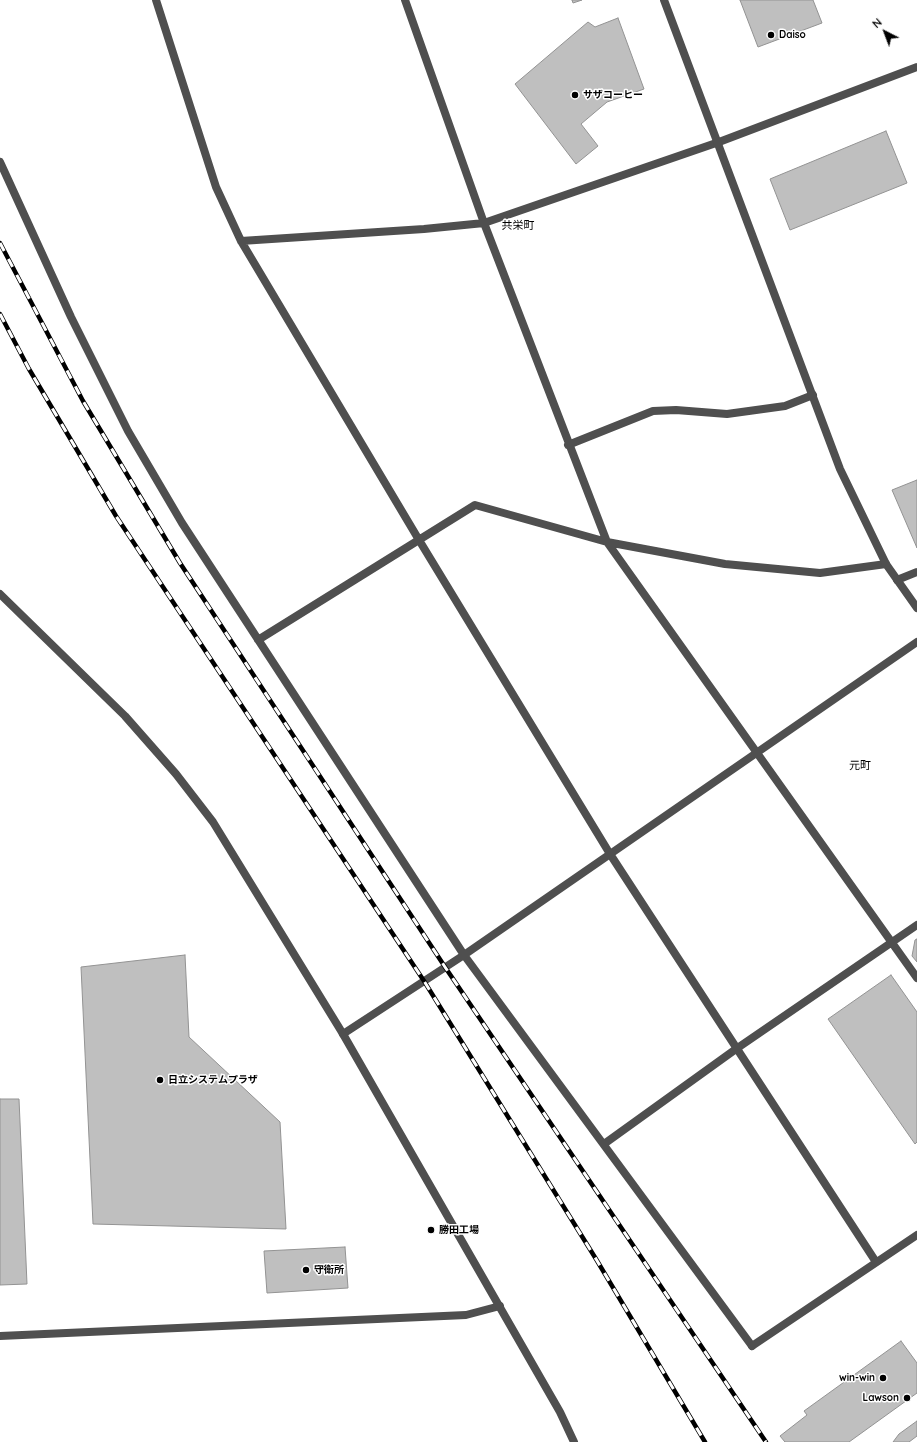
<!DOCTYPE html>
<html>
<head>
<meta charset="utf-8">
<style>
	body { margin:0 }
	#map { position:relative; width:917px; height:1442px; overflow:hidden; background:#fff; font-family:Quicksand,sans-serif }
	canvas { display:block }
	.north { position:absolute; left:865px; top:12px; width:40px; height:40px; -webkit-text-stroke:3px #fff; paint-order:stroke; rotate:318deg; font-size:11px; font-weight:700; line-height:16px; text-align:center; color:#000 }
	.north::after { content:''; display:block; margin:auto; width:14px; height:18px; background:#000; clip-path:polygon(50% 0,100% 100%,50% 72%,0 100%) }
</style>
</head>
<body>
<div id="map">
<canvas width="917" height="1442"></canvas>
<div class="north">N</div>
</div>
<script>
const context = document.querySelector('canvas').getContext('2d');
context.lineJoin = 'round';
function paint(path, color) { context.fillStyle = color; context.fill(path, 'evenodd'); }
const shape = rows => new Path2D(rows.map(r => 'M' + r).join(''));
function trace(path, color, width, dash) { context.strokeStyle = color; context.lineWidth = width; context.lineCap = dash ? 'butt' : 'round'; context.setLineDash(dash || []); context.stroke(path); }
function label(font, color, halo, rows, align = 'center') {
  context.font = font + ' Quicksand,"Noto Sans JP",sans-serif'; context.lineWidth = 3; context.setLineDash([]); context.textBaseline = 'middle'; context.strokeStyle = halo; context.fillStyle = color; for (const [text, x, y, turn = 0] of rows) {
    context.save(); context.translate(x, y); context.rotate((+turn || 0) * Math.PI / 180); context.textAlign = isNaN(turn) ? turn : align; if (halo) context.strokeText(text, 0, 0); context.fillText(text, 0, 0); context.restore();
  }
}
const building = shape([
	[572,0,582,0,573,3,572,0],
	[740,0,813,0,822,23,758,47,740,0],
	[618,18,644,89,607,102,581,124,598,146,576,164,515,84,588,22,595,27,618,18],
	[886,131,907,183,790,230,770,179,886,131],
	[917,480,917,548,892,490,917,480],
	[917,939,917,962,912,956,915,940,917,939],
	[185,955,189,1037,280,1122,286,1229,93,1224,81,967,185,955],
	[891,975,917,1012,917,1142,915,1144,828,1019,891,975],
	[0,1099,19,1099,27,1284,0,1285,0,1099],
	[345,1247,348,1288,267,1293,264,1251,345,1247],
	[901,1341,917,1363,917,1393,849,1442,785,1442,780,1436,807,1415,804,1411,901,1341],
	[917,1421,917,1436,909,1442,893,1442,899,1434,917,1421]
]);
const service = shape([
	[0,1336,466,1315,500,1306]
]);
const minor = shape([
	[156,0,216,187,241,241,419,540,610,854,876,1262],
	[405,0,484,223,607,542,917,978],
	[0,162,71,317,128,431,182,523,464,955,752,1346],
	[241,241,424,229,484,223,719,142,917,67],
	[568,445,653,411,676,410,727,414,785,406,813,395],
	[897,580,917,572],
	[258,640,475,505,607,542,725,564,820,573,886,564],
	[343,1034,464,955,917,642],
	[604,1144,736,1049,917,925]
]);
const tertiary = shape([
	[664,0,840,469,886,564,917,608],
	[0,594,125,716,176,774,213,822,343,1034,560,1412,574,1442],
	[752,1346,917,1235]
]);
const rail = shape([
	[0,243,83,401,180,563,445,967,766,1442],
	[0,314,29,369,116,516,424,981,596,1259,705,1442]
]);
const markers = [
	[771,35,4,"#000"],
	[575,95,4,"#000"],
	[160,1080,4,"#000"],
	[431,1230,4,"#000"],
	[306,1270,4,"#000"],
	[883,1378,4,"#000"],
	[907,1398,4,"#000"]
];
const poiNames = [
	["Daiso",779,35],
	["サザコーヒー",583,95],
	["日立システムプラザ",168,1080],
	["勝田工場",439,1230],
	["守衛所",314,1270],
	["win-win",875,1378,"right"],
	["Lawson",899,1398,"right"]
];
const neighbourhoodNames = [
	["共栄町",518,226],
	["元町",860,766]
];
paint(building, '#bfbfbf');
trace(building, '#939393', 1);
trace(service, '#4f4f4f', 8);
trace(minor, '#4f4f4f', 8);
trace(tertiary, '#4f4f4f', 8);
trace(rail, '#000', 4.5);
trace(rail, '#fff', 3, [9]);
for (const [x, y, r, color] of markers) { const dot = new Path2D(); dot.arc(x, y, r, 0, 2 * Math.PI); context.fillStyle = color; context.fill(dot); trace(dot, '#fff', 1.5); }
label('bold 10px', '#000', '#fff', poiNames, 'left');
label('11px', '#000', '#fff', neighbourhoodNames);
</script>
</body>
</html>
